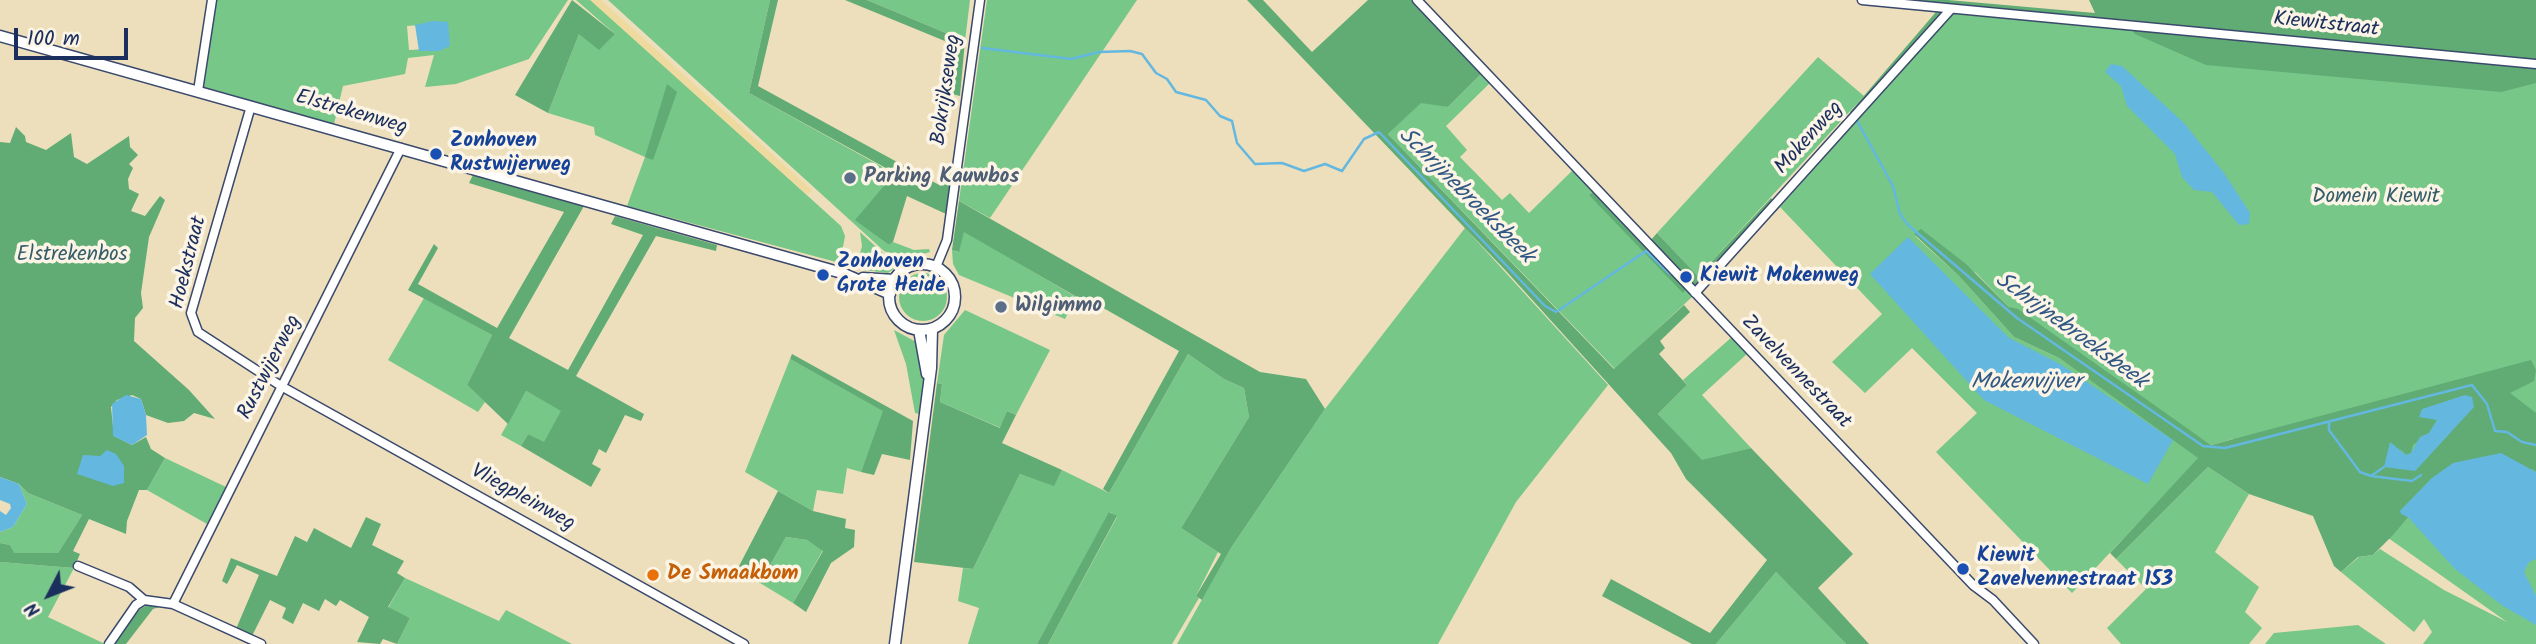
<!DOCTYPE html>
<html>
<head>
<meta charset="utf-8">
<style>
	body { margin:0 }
	#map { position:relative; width:2536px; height:644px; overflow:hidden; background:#eddfbc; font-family:Kalam,sans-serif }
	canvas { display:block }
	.north { position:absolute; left:14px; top:560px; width:70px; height:70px; -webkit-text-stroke:5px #fcf5e5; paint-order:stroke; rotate:228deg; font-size:19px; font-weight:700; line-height:28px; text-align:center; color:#1b2f5e }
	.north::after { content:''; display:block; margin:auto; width:24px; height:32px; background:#1b2f5e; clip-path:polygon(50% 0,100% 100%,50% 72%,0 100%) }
	.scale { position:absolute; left:14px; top:28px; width:114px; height:32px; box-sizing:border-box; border:4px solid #1b2f5e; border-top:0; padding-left:9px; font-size:21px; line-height:24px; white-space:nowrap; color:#1b2f5e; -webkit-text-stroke:5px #fcf5e5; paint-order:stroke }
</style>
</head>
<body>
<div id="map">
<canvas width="2536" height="644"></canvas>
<div class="north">N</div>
<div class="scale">100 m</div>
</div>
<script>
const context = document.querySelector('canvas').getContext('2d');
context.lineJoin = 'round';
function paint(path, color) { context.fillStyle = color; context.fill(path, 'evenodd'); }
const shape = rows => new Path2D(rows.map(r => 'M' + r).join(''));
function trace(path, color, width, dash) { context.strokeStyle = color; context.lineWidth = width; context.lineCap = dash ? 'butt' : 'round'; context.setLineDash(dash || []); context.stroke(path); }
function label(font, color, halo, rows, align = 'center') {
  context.font = font + ' Kalam,sans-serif'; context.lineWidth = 7; context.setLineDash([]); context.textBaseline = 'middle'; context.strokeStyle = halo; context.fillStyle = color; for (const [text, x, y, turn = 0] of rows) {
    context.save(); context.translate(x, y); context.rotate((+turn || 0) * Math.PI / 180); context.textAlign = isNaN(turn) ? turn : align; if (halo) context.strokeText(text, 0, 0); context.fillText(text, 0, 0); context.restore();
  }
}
const green = shape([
	[216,0,568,0,529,59,456,84,425,87,434,55,408,58,405,74,343,86,334,124,204,87],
	[444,23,444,48,409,50,407,26],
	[576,0,591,0,841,226,845,236,840,263,627,206,645,157,595,135,594,127,548,113,579,34,615,34],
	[608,0,770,0,749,93,895,174,876,235,889,245,893,242,914,250,929,249,930,252,905,259,884,251],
	[867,0,970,0,965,41],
	[987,0,1137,0,990,218,959,201],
	[2045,13,2536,54,2536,644,2423,644,2432,632,2424,619,2414,632,2341,572,2359,557,2373,555,2380,549,2444,590,2507,622,2377,530,2233,439,2211,445,2009,307,1976,273,1914,235,1959,276,2014,337,2059,358,2199,458,2072,593,1936,452,1977,413,1912,348,1865,393,1832,362,1882,314,1780,207,1952,14,2043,22],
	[1818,57,1864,96,1698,276,1657,233],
	[1482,73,1491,82,1446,126,1467,150,1460,157,1502,200,1510,193,1529,213,1574,169,1594,191,1590,194,1693,296,1615,369,1388,134,1421,102,1448,107],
	[1465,228,1608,385,1516,502,1438,644,1177,644,1231,548,1325,409],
	[964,231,1076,297,1065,319,959,275,953,264,952,250,958,252],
	[860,232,884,254,903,262,888,273,856,269,862,246],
	'899 297a24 24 0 1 1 48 0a24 24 0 1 1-48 0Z',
	[424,298,492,335,467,385,485,402,478,412,388,360],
	[965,310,1050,350,1016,415,1007,411,1001,428,940,402,942,384,937,383,944,335],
	[894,330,918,343,924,383,921,414,915,413,906,364],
	[1732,337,1748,353,1702,395,1751,448,1702,461,1658,414,1687,385,1683,380],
	[1188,354,1224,379,1244,388,1249,417,1181,528,1218,552,1196,596,1199,598,1172,644,1048,644,1117,517,1110,512,1037,644,968,644,979,608,958,601,963,568,973,569,1020,474,1054,485,1062,470,1109,493],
	[790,359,884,411,861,472,847,468,843,494,817,490,813,511,745,472],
	[526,391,562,411,544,443,528,434,521,446,501,435],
	[165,458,226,487,207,524,147,490],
	[2208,467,2249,494,2215,552,2259,587,2245,612,2262,628,2249,644,2121,644,2107,628,2146,589,2116,559],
	[19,484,28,493,82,515,58,553,13,553,10,545,0,543,0,532,13,527,27,504],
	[786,537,807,540,823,550,793,603,760,583],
	[0,562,74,568,48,617,105,644,0,644],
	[1776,572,1846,644,1716,644],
	[405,578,499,621,506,610,572,644,397,644,410,618,388,608],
	[2358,625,2386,644,2265,644,2274,633]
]);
const forest = shape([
	[572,0,615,34,599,50,579,34,548,113,515,95],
	[770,0,778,0,758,86,941,186,945,172,951,173,946,214,907,196,893,242,889,245,855,220,895,173,749,93],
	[845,0,867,0,965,41,960,96,952,94,957,46],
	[1247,0,1263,0,1312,52,1368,0,1412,0,1482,73,1448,107,1421,103,1388,134,1614,369,1684,305,1690,312,1660,341,1665,348,1659,354,1687,385,1658,414,1702,460,1751,448,1853,554,1818,588,1869,644,1846,644,1776,572,1716,644,1692,644,1602,596,1611,579,1710,633,1767,560,1686,479,1671,453,1506,271],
	[1887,0,1948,0,2095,13,2089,0,2536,0,2536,83,2501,92,2206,65,2135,34,2127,22,2098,18,2102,27,1953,14,1858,119,1850,112,1942,5],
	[667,84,677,92,653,160,645,157],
	[16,127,25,136,26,142,46,150,71,133,74,157,87,164,129,136,130,147,138,155,129,164,133,168,128,179,129,189,139,194,131,211,145,216,160,196,165,200,149,237,141,293,143,308,135,318,134,341,189,390,215,419,194,413,184,421,168,423,146,415,141,399,132,395,117,400,111,407,114,436,132,445,146,437,151,449,165,458,147,490,139,490,127,521,126,534,89,519,73,551,80,554,74,568,0,562,0,543,10,545,14,553,58,553,82,515,28,493,19,484,0,477,0,142,10,143],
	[473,175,584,206,509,338,568,370,643,235,611,224,615,216,717,245,716,251,656,236,576,376,644,414,641,421,625,415,606,453,599,449,592,464,601,469,591,487,521,446,528,434,544,442,561,411,526,391,508,424,467,385,492,335,408,290,434,244,438,248,418,284,497,328,564,212,469,183],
	[1594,191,1687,288,1683,293,1589,195],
	[1771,198,1780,207,1700,291,1651,240,1657,233,1698,276],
	[959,201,1260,372,1306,379,1325,409,1231,548,1202,600,1196,596,1221,554,1181,528,1249,417,1244,388,1224,379,1188,354,1109,493,1103,489,1179,351,1084,297,1082,300,964,232,959,252,952,250],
	[1921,229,1966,264,2009,307,2018,309,2211,445,2531,360,2536,370,2534,381,2510,393,2536,413,2536,472,2532,469,2432,478,2400,511,2408,517,2393,535,2373,555,2358,557,2341,572,2334,566,2313,516,2249,494,2208,467,2116,559,2110,553,2198,458,2059,358,2014,337,1959,276,1914,234],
	[2437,420,2448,435,2416,470,2398,446,2406,455,2411,453,2413,445,2429,433],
	[792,354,913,421,910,460,882,454,874,475,861,472,883,411,790,359],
	[937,383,942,384,940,402,1000,428,1007,411,1016,415,1002,443,1062,470,1054,486,1020,474,973,569,914,562],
	[778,491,813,511,846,519,845,528,855,530,854,547,831,563,806,612,793,603,823,551,807,540,786,537,760,583,738,568],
	[1109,512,1117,516,1048,644,1037,644],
	[366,517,381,524,372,545,404,561,397,573,405,578,388,607,410,618,397,644,383,639,380,644,357,642,369,617,340,600,336,606,325,599,319,611,303,603,293,624,282,618,286,608,270,600,252,636,236,629,259,575,237,565,227,584,222,581,231,558,277,576,295,536,307,542,314,528,351,548],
	[151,603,162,606,153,609,126,644,114,644,140,609]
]);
const sand = shape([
	[590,0,601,0,812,190,807,195]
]);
const water = shape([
	[433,21,448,22,450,46,439,51,419,51,415,25],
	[2111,64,2122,66,2184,123,2224,173,2250,213,2249,224,2239,225,2212,192,2194,190,2182,177,2175,154,2127,106,2121,86,2105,72],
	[1908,237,2009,338,2060,364,2173,440,2148,484,1984,400,1870,274],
	[126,395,141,399,146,415,147,435,132,445,113,436,112,404],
	[2465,395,2472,397,2474,407,2415,471,2384,467,2390,442,2406,455,2411,453,2420,437,2429,433,2437,420,2419,417,2422,409],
	[107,450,116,454,124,466,124,483,113,486,77,474,83,455,100,456],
	[2501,453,2536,472,2536,559,2529,562,2524,572,2536,596,2536,625,2503,606,2455,569,2408,517,2401,514,2400,511,2432,478,2453,463],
	[0,477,19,484,27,504,13,527,0,532,0,511,6,515,11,508,10,504,0,500]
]);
const stream = shape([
	[982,48,1071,59,1099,52,1130,51,1142,54,1156,73,1167,79,1176,92,1206,100,1220,116,1232,121,1237,143,1255,164,1282,163,1304,171,1325,164,1342,171,1364,139,1379,132,1545,306,1556,312,1646,251,1670,274],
	[1856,119,1893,186,1900,214,1908,225,2017,318,2203,446,2225,448,2472,385,2487,404,2495,431,2507,432,2522,442,2536,445],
	[2329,423,2329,430,2360,472,2371,476,2384,467],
	[2371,476,2412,481,2421,475]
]);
const minor = shape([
	[1417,0,1973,585,1993,600,2034,644],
	[1862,0,2536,64],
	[198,91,212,0],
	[251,106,191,313,198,332,281,386,744,644],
	[936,267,947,240,980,0],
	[1695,293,1951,9],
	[78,566,129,587,144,600,173,604,261,644],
	[173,604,401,148],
	[109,644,136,605,144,600]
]);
const tertiary = shape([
	[0,36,842,273,890,294],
	'889 297a33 33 0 1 1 66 0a33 33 0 1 1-66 0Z',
	[863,278,894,280],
	[919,330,927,374],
	[895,644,931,368,932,329]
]);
const markers = [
	[436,154,7,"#1a4fb4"],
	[850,178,7,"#5c6f8a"],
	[823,275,7,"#1a4fb4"],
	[1686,277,7,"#1a4fb4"],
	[1001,307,7,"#5c6f8a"],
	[1963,569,7,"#1a4fb4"],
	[653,575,7,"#e8710a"]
];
const streetNames = [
	["Kiewitstraat",2326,26,6],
	["Bokrijkseweg",948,90,-82],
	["Elstrekenweg",351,114,16],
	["Mokenweg",1810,139,-48],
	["Hoekstraat",190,263,-76],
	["Rustwijerweg",271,368,-63],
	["Zavelvennestraat",1795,373,46],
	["Vliegpleinweg",522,499,29]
];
const transitNames = [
	["Zonhoven",450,142],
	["Rustwijerweg",450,166],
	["Zonhoven",837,263],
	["Grote Heide",837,287],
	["Kiewit Mokenweg",1700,277],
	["Kiewit",1977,557],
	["Zavelvennestraat 153",1977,581]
];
const serviceNames = [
	["Parking Kauwbos",864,178],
	["Wilgimmo",1015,307]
];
const parkNames = [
	["Domein Kiewit",2376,198],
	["Elstrekenbos",72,256]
];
const foodNames = [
	["De Smaakbom",667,575]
];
const waterNames = [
	["Schrijnebroeksbeek",1465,197,45],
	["Schrijnebroeksbeek",2070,332,36],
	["Mokenvijver",2026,384]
];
paint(green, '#76c788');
paint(forest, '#60ac74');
paint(sand, '#eeda9e');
paint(water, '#64b8e0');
trace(stream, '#64b8e0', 2.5);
trace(minor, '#3a496c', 11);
trace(tertiary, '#3a496c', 13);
trace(minor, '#fff', 8);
trace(tertiary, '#fff', 10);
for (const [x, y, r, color] of markers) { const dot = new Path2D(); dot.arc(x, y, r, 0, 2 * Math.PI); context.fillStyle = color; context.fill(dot); trace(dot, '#fcf5e5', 2.5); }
label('21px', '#1b2f5e', '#fcf5e5', streetNames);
label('bold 21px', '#164399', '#fcf5e5', transitNames, 'left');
label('bold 21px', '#4e5e75', '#fcf5e5', serviceNames, 'left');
label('21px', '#365d6b', '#fcf5e5', parkNames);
label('bold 21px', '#c56008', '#fcf5e5', foodNames, 'left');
label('italic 23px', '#315885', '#fcf5e5', waterNames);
</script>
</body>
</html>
